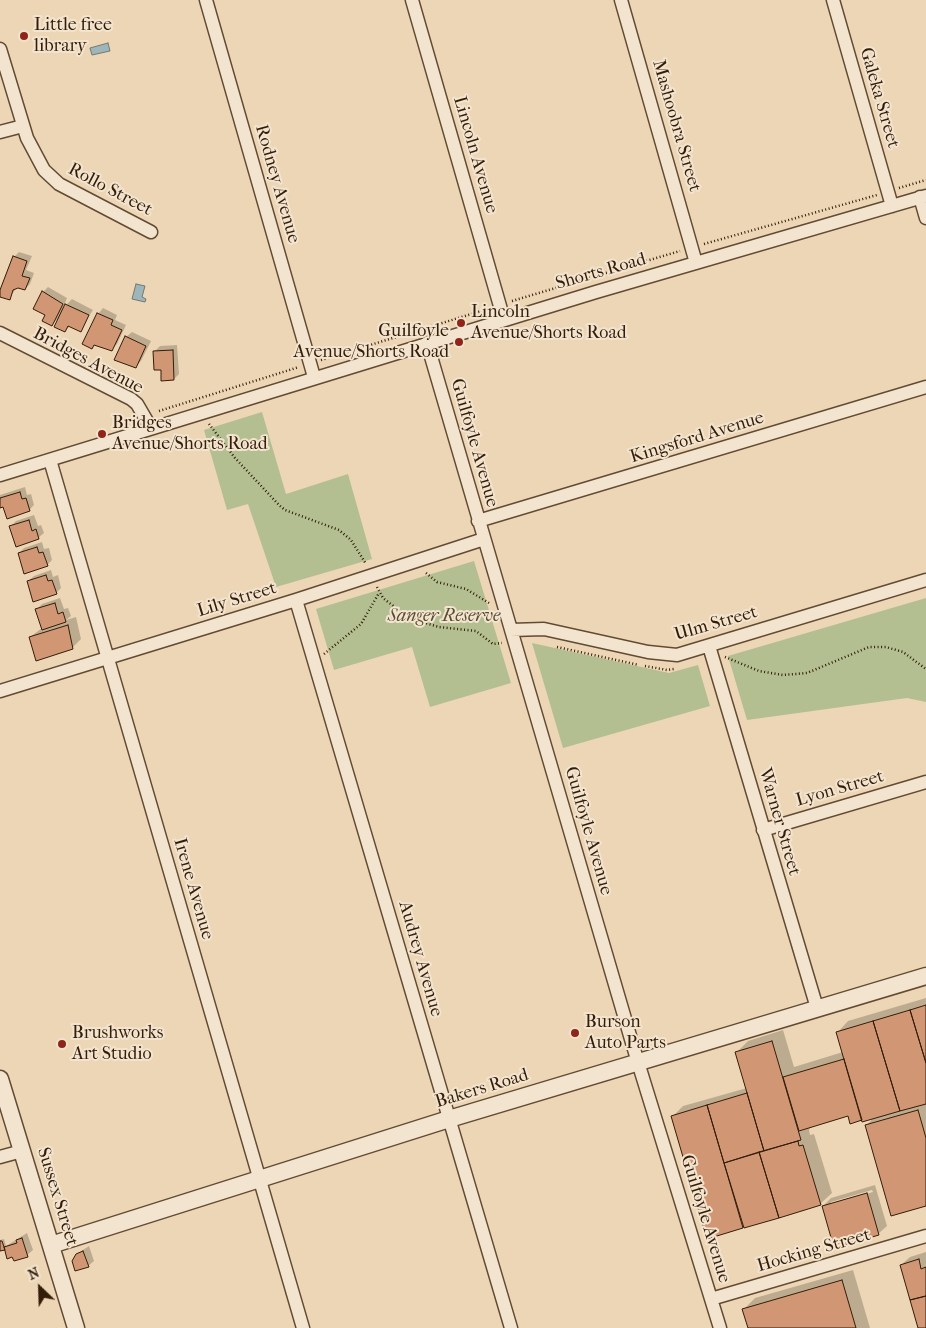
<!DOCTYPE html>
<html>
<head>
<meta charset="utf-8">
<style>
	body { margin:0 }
	#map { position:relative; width:926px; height:1328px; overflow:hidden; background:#edd6b5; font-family:"IM FELL French Canon",serif }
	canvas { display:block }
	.north { position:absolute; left:15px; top:1263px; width:50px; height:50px; -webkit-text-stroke:4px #f3e4cf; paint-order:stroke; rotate:336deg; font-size:14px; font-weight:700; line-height:20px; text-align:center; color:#331c08 }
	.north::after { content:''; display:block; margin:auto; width:18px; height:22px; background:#331c08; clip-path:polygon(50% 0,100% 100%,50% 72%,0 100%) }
</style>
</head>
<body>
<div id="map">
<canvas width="926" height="1328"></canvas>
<div class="north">N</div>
</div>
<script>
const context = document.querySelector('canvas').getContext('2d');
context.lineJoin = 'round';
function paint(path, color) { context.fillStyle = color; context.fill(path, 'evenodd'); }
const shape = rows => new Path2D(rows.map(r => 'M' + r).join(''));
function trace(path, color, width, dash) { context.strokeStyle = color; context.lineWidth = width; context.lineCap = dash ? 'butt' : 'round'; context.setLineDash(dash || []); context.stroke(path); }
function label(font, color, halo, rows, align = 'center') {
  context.font = font + ' "IM FELL French Canon",serif'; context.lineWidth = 4; context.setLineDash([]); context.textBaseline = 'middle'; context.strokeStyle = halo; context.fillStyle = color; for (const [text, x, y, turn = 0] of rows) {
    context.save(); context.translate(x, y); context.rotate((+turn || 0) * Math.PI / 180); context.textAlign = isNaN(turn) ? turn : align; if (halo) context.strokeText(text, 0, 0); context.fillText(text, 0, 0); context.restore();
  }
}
const green = shape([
	[262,412,286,494,348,474,372,559,276,587,248,504,227,510,204,430],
	[474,561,511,683,430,707,412,647,334,670,316,609],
	[926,598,926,702,907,698,747,720,728,656],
	[532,643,669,673,698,665,710,706,563,748]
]);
const water = shape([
	[108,43,110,51,92,55,90,48,108,43],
	[136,284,145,286,142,297,146,299,145,302,132,299,136,284]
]);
const shadow = shape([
	[19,252,32,256,26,270,34,273,30,284,25,289,17,287,9,299,0,294,14,257],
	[48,287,67,298,63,308,72,299,93,310,80,330,70,326,65,331,60,316,52,325,47,314,43,292],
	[103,308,117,315,115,320,126,325,117,344,112,349,95,344,92,347,98,314],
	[132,332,151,341,141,361,136,366,126,337],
	[177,345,179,374,174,379,154,352,160,346],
	[25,487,27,495,31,494,34,505,29,510,4,505,0,507,0,495],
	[34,515,38,526,41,525,44,533,38,538,11,526,16,521],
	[42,542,44,549,49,548,52,560,47,565,19,553,24,548],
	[51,570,53,577,58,575,61,588,56,593,28,581,34,576],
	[60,598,64,609,68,608,71,616,66,620,76,617,81,639,72,648,30,637,42,628,37,609,42,604],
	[926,998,926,1205,867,1125,874,1117,849,1115,811,1126,809,1130,810,1135,814,1134,832,1193,820,1204,708,1237,672,1117,683,1106,747,1088,737,1052,748,1041,783,1030,794,1067,843,1052,837,1033,848,1021],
	[875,1185,887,1226,878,1234,823,1206,831,1198],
	[872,1190,873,1192,831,1204,831,1202],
	[27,1233,33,1250,27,1255,5,1248,0,1250,0,1240,4,1239,6,1246],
	[89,1246,94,1261,88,1266,77,1254],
	[926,1252,926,1328,920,1328,901,1265,910,1257],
	[853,1270,870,1328,749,1328,744,1309,755,1298]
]);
const building = shape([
	[13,256,27,261,22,276,30,278,25,290,18,288,13,290,10,300,0,297,0,290,13,256],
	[42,291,63,304,52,326,42,321,45,315,33,309,42,291],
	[65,304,89,315,81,332,68,326,65,332,54,327,65,304],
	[97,313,113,320,111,325,122,330,112,351,94,345,92,349,82,344,97,313],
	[125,336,146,346,136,368,114,360,125,336],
	[173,350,174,380,161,381,161,370,154,370,153,351,173,350],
	[20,492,22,499,26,498,30,511,7,519,3,507,0,508,0,498,20,492],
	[29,520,32,531,36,529,39,539,16,547,9,526,29,520],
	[37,547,39,553,43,552,48,566,24,574,18,553,37,547],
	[46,575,48,581,52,580,57,594,33,602,27,581,46,575],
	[55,603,58,614,63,612,66,622,42,630,35,609,55,603],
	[68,625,73,649,36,661,29,637,68,625],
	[926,1005,926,1063,910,1010,926,1005],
	[910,1010,926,1063,926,1104,900,1111,873,1021,910,1010],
	[873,1021,900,1111,862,1122,836,1032,873,1021],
	[772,1041,801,1140,764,1151,735,1052,772,1041],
	[844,1059,862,1120,850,1124,848,1116,799,1131,783,1077,844,1059],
	[747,1093,764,1151,724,1163,707,1105,747,1093],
	[707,1105,743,1228,707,1239,671,1116,707,1105],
	[918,1110,926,1138,926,1206,891,1216,865,1125,918,1110],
	[798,1141,799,1146,803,1145,821,1205,779,1218,759,1152,798,1141],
	[759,1152,779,1218,744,1228,724,1163,759,1152],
	[867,1193,879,1235,834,1248,822,1206,867,1193],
	[22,1238,28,1257,14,1261,12,1257,7,1259,4,1247,17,1243,16,1240,22,1238],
	[0,1241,2,1241,5,1250,0,1251,0,1241],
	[83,1251,89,1267,75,1271,72,1261,76,1254,83,1251],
	[919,1259,921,1269,926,1267,926,1296,910,1300,900,1265,919,1259],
	[842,1280,856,1328,748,1328,742,1309,842,1280],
	[926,1296,926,1328,918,1328,910,1300,926,1296]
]);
const path = shape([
	[899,188,926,180],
	[704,244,877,195],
	[512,301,680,251],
	[321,360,488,309],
	[159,411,299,367],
	[209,424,235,458,279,505,285,510,339,530,351,540,366,564],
	[426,573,437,582,466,589,489,603],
	[377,587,383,598,401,612,419,621,439,627,476,631,493,644,502,643],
	[557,647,639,665],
	[324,654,361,624,379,593],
	[725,657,759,671,783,675,807,673,869,647,886,647,903,652,926,669],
	[645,666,667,670,674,669]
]);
const minor = shape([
	[206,0,314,377],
	[412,0,504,320],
	[621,0,696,263],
	[833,0,892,206],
	[0,49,27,138,44,170,59,184,151,232],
	[0,132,23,126],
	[920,197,926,218],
	[0,333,131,399,137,404,151,428],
	[427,343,633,1046,720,1328],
	[50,460,303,1328],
	[0,475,596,292,926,196],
	[478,521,926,387],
	[296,600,511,1328],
	[511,630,544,629,648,652,677,655,926,580],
	[709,646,817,1008],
	[0,691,296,600,484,539],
	[763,830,926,782],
	[0,1157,22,1151],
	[711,1299,926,1236]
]);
const tertiary = shape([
	[0,1079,76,1328],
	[51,1245,449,1119,926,976]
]);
const markers = [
	[24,36,5,"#8f2418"],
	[461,323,5,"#8f2418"],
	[459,342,5,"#8f2418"],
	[102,434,5,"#8f2418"],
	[575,1033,5,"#8f2418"],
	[62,1044,5,"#8f2418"]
];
const poiNames = [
	["Little free",34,26],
	["library",34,47],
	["Lincoln",471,313],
	["Avenue/Shorts Road",471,334],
	["Guilfoyle",449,332,"right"],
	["Avenue/Shorts Road",449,353,"right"],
	["Bridges",112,424],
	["Avenue/Shorts Road",112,445],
	["Burson",585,1023],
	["Auto Parts",585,1044],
	["Brushworks",72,1034],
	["Art Studio",72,1055]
];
const streetNames = [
	["Galeka Street",879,98,74],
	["Mashoobra Street",676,126,74],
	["Lincoln Avenue",475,155,74],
	["Rodney Avenue",277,184,74],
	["Rollo Street",110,190,28],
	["Shorts Road",601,272,-16],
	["Bridges Avenue",88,361,28],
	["Kingsford Avenue",697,438,-17],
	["Guilfoyle Avenue",474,443,74],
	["Lily Street",237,600,-17],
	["Ulm Street",716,624,-16],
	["Lyon Street",840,789,-16],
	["Warner Street",779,822,74],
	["Guilfoyle Avenue",588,831,74],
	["Irene Avenue",193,889,74],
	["Audrey Avenue",420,959,74],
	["Bakers Road",482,1089,-17],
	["Sussex Street",57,1197,73],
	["Guilfoyle Avenue",705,1219,73],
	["Hocking Street",814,1251,-16]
];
const parkNames = [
	["Sanger Reserve",444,617]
];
paint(green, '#b3bf91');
paint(water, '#9eb6b9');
trace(water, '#737872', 1);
paint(shadow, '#0003');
paint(building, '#d19673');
trace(building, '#331c08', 1);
trace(minor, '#624a33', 15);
trace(tertiary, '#624a33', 19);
trace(path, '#331c08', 2.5, [1, 2.5]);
trace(minor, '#f3e4cf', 12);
trace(tertiary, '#f3e4cf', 16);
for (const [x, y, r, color] of markers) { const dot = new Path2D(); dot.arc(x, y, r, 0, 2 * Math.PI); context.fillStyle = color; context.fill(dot); trace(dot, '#f3e4cf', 2); }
label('18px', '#331c08', '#f3e4cf', poiNames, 'left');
label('18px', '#331c08', '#f3e4cf', streetNames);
label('italic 18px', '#594d31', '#f3e4cf', parkNames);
</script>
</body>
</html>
